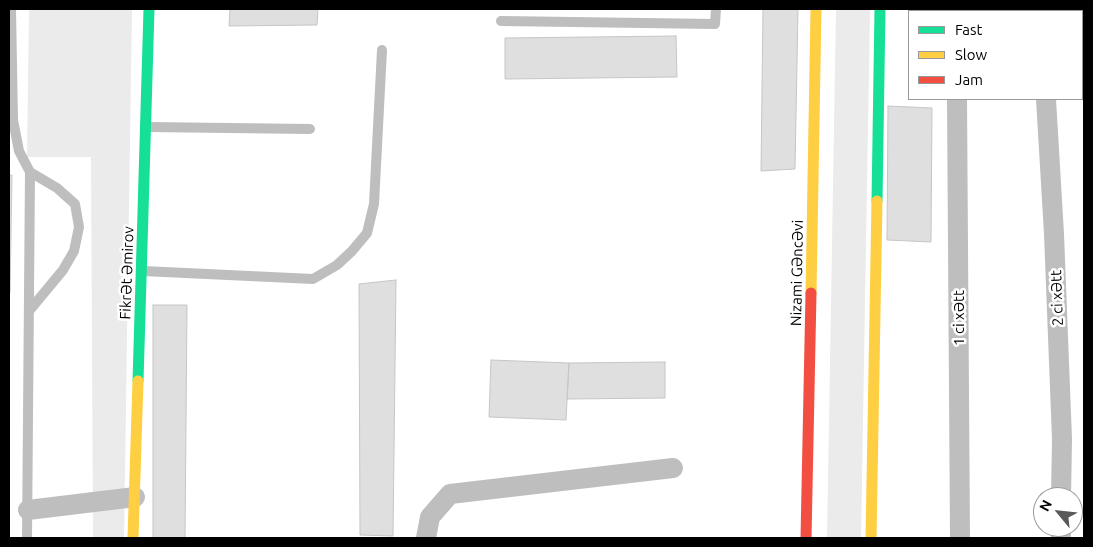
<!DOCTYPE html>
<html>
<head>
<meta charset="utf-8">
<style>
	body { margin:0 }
	#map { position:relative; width:1093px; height:547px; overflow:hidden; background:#fff; font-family:Ubuntu,sans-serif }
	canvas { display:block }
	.frame { position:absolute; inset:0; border:10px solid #000; pointer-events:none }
	.legend { position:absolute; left:908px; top:10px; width:175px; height:90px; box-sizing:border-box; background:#fff; border:1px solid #999; margin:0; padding:6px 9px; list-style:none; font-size:15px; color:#000 }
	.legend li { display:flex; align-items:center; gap:10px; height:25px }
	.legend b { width:25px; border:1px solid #999 }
	.north { position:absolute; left:1033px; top:487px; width:50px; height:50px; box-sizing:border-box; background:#fff; border:1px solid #999; border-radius:50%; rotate:298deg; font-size:14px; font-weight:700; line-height:20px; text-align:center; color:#000 }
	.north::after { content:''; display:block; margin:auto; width:18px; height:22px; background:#595959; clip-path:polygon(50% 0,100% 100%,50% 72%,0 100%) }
</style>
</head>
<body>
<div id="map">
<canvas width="1093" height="547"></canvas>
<div class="frame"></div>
<ul class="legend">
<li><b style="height:6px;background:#16e098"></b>Fast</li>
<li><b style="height:6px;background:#ffcf43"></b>Slow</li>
<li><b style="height:6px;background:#f24e42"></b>Jam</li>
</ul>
<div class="north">N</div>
</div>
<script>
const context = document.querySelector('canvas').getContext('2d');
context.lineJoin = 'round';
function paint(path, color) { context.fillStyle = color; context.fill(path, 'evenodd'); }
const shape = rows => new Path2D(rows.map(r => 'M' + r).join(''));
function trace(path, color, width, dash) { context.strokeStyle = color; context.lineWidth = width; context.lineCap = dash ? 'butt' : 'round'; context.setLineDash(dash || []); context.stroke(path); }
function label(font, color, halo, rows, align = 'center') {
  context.font = font + ' Ubuntu,sans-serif'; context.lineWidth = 5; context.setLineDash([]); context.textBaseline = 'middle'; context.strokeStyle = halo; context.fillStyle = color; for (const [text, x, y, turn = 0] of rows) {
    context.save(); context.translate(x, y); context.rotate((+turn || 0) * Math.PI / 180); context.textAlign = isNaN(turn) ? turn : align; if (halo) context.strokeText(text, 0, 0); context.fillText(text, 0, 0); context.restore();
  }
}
const green = shape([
	[29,9,132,9,124,538,93,538,91,157,27,157],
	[836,9,870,9,861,538,827,538]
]);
const building = shape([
	[230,9,318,9,317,25,229,26,230,9],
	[763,9,798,9,795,169,761,171,763,9],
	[676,36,677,77,505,79,505,38,676,36],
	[888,106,932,108,931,242,887,240,888,106],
	[9,175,12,175,10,293,9,293,9,175],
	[396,280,393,536,360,535,359,284,396,280],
	[153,305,187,305,185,538,153,538,153,305],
	[491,360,569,363,566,420,489,417,491,360],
	[665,362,665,398,567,399,569,363,665,362]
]);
const lane = shape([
	[11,9,13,120,19,151,30,172,27,538],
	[501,21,715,24,716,9],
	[147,127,310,129],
	[143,271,313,279,337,265,352,251,367,233,374,204,382,50],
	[29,311,63,270,74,251,79,227,75,204,57,188,30,172]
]);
const street = shape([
	[956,9,956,11],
	[1045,9,1045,11],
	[957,99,960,538],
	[1046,99,1054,234,1062,439,1061,497],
	[28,510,135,497],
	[426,538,430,517,450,494,673,468],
	[1061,538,1061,527]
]);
const fast = shape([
	[877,201,880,9],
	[138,381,149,9]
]);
const slow = shape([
	[811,293,816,9],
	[133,538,138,381],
	[871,538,877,201]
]);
const jam = shape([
	[806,538,811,293]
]);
const streetNames = [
	["Fikrət Əmirov",127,273,-88],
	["Nizami Gəncəvi",797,273,-89],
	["2 ci xətt",1057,298,-92],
	["1 ci xətt",959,318,-90]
];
paint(green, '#ebebeb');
paint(building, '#dfdfdf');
trace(building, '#c6c6c6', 1);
trace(lane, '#bebebe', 10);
trace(street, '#bebebe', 20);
trace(fast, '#16e098', 11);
trace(slow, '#ffcf43', 11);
trace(jam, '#f24e42', 11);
label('15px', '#000', '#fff', streetNames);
</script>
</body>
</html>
